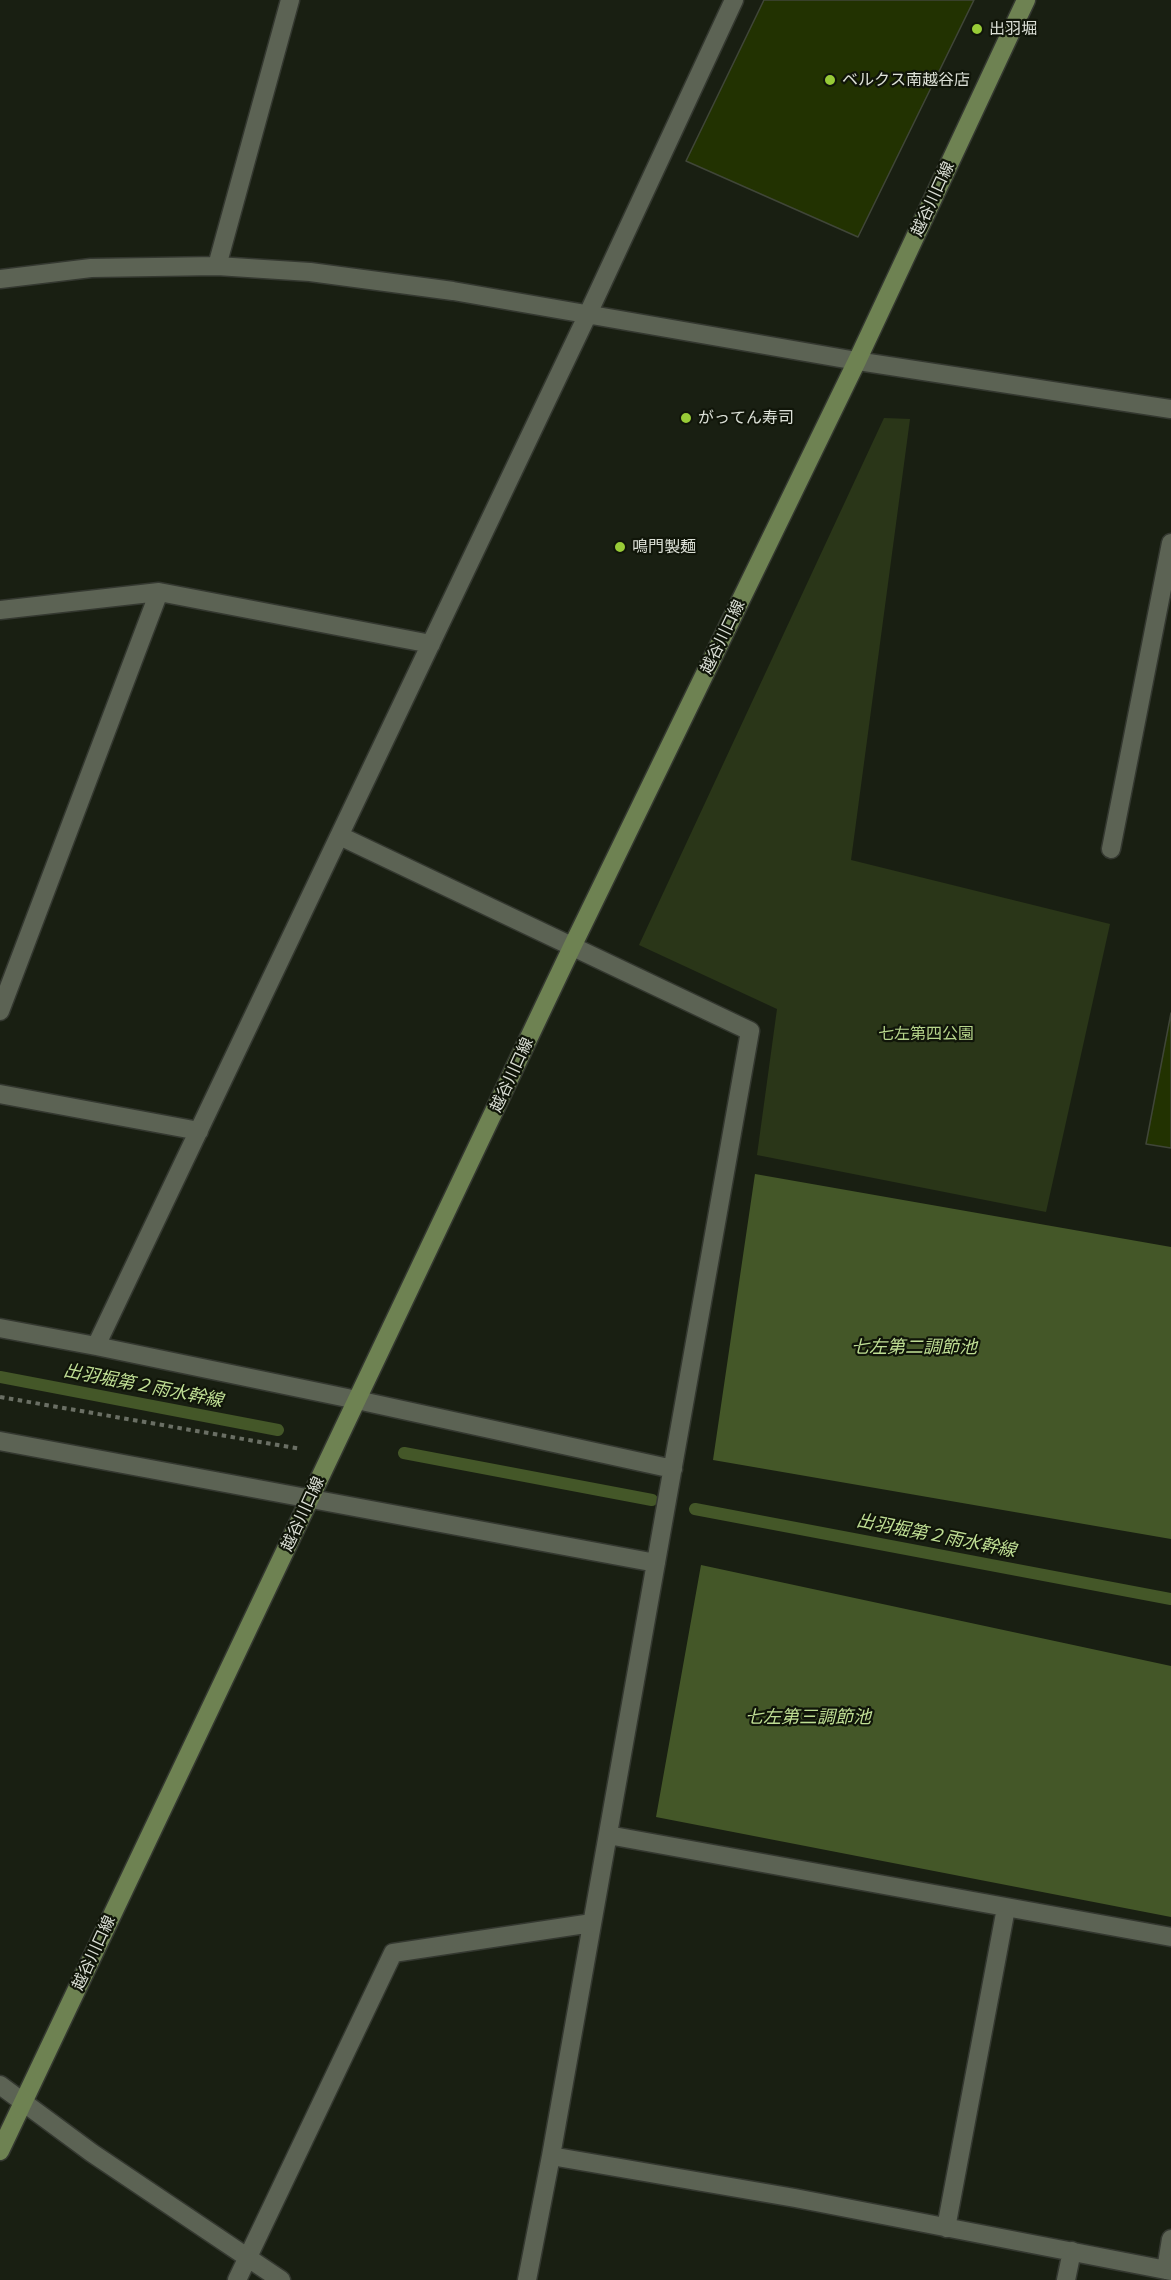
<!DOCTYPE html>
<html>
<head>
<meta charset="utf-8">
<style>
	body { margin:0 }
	canvas { display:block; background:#191f12 }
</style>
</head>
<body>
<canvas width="1171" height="2280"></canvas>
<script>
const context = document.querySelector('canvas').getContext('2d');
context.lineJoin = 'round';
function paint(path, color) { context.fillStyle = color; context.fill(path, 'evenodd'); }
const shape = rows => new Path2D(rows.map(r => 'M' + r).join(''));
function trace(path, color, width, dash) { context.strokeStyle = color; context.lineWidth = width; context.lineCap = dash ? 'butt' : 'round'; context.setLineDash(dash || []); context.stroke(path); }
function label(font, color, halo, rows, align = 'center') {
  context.font = font + ' Inter,"Noto Sans JP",sans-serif'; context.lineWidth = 4.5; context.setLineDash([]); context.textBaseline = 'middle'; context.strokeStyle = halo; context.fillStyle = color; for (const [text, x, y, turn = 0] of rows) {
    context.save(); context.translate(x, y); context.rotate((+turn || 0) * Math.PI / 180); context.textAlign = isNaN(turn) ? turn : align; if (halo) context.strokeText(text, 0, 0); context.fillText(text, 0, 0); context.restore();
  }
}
const green = shape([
	[884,418,910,419,851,860,1110,924,1046,1212,757,1155,777,1009,639,945]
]);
const water = shape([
	[755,1174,1171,1247,1171,1539,713,1460],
	[701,1565,1171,1666,1171,1917,656,1817]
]);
const stream = shape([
	[0,1377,278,1430],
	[404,1453,652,1500],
	[695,1509,1171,1599]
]);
const building = shape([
	[764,0,974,0,858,237,686,161,764,0],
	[1171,1013,1171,1148,1146,1144,1171,1013]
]);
const path = shape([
	[0,1397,301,1449]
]);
const minor = shape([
	[217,266,290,0],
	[0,279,91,268,217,266,310,272,453,291,857,361,1171,409],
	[0,610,159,592,431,644],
	[340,836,750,1031,551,2156,527,2280],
	[1111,849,1171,543],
	[0,1011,159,592],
	[0,1094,199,1131],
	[0,1328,96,1346,357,1400,673,1469],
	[96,1346,587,316,734,0],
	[0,1441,656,1563],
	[608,1835,1171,1937],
	[0,2085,92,2153,281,2280],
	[551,2156,795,2198,1171,2271],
	[946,2228,1006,1908],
	[1166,2270,1171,2239],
	[237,2280,393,1953,592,1923],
	[1066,2280,1072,2251]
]);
const major = shape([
	[0,2151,572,947,857,361,1026,0]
]);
const markers = [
	[977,29,6,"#98cb37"],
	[830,80,6,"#98cb37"],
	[686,418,6,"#98cb37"],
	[620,547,6,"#98cb37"]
];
const poiNames = [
	["出羽堀",989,29],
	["ベルクス南越谷店",842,80],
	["がってん寿司",698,418],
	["鳴門製麺",632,547]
];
const streetNames = [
	["越谷川口線",933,199,-65],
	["越谷川口線",723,637,-64],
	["越谷川口線",512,1075,-65],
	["越谷川口線",303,1514,-65],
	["越谷川口線",94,1953,-65]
];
const parkNames = [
	["七左第四公園",926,1034]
];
const waterNames = [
	["七左第二調節池",914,1348],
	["出羽堀第２雨水幹線",143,1386,11],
	["出羽堀第２雨水幹線",936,1536,11],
	["七左第三調節池",808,1718]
];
paint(green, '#2a3618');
paint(water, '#445728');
trace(stream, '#445728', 12);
paint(building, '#223201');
trace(building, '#404638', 1.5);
trace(minor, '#343830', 21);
trace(major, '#343830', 21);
trace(path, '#6a6f64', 4, [4.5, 4.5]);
trace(minor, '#5c6354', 18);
trace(major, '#6e8252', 18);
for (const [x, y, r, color] of markers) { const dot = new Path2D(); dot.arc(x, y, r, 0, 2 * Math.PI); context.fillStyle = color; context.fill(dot); trace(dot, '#101509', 2); }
label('16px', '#dce0d7', '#101509', poiNames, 'left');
label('16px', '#dce0d7', '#101509', streetNames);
label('16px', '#b6d58b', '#101509', parkNames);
label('italic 18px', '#bfde94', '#101509', waterNames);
</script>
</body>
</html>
